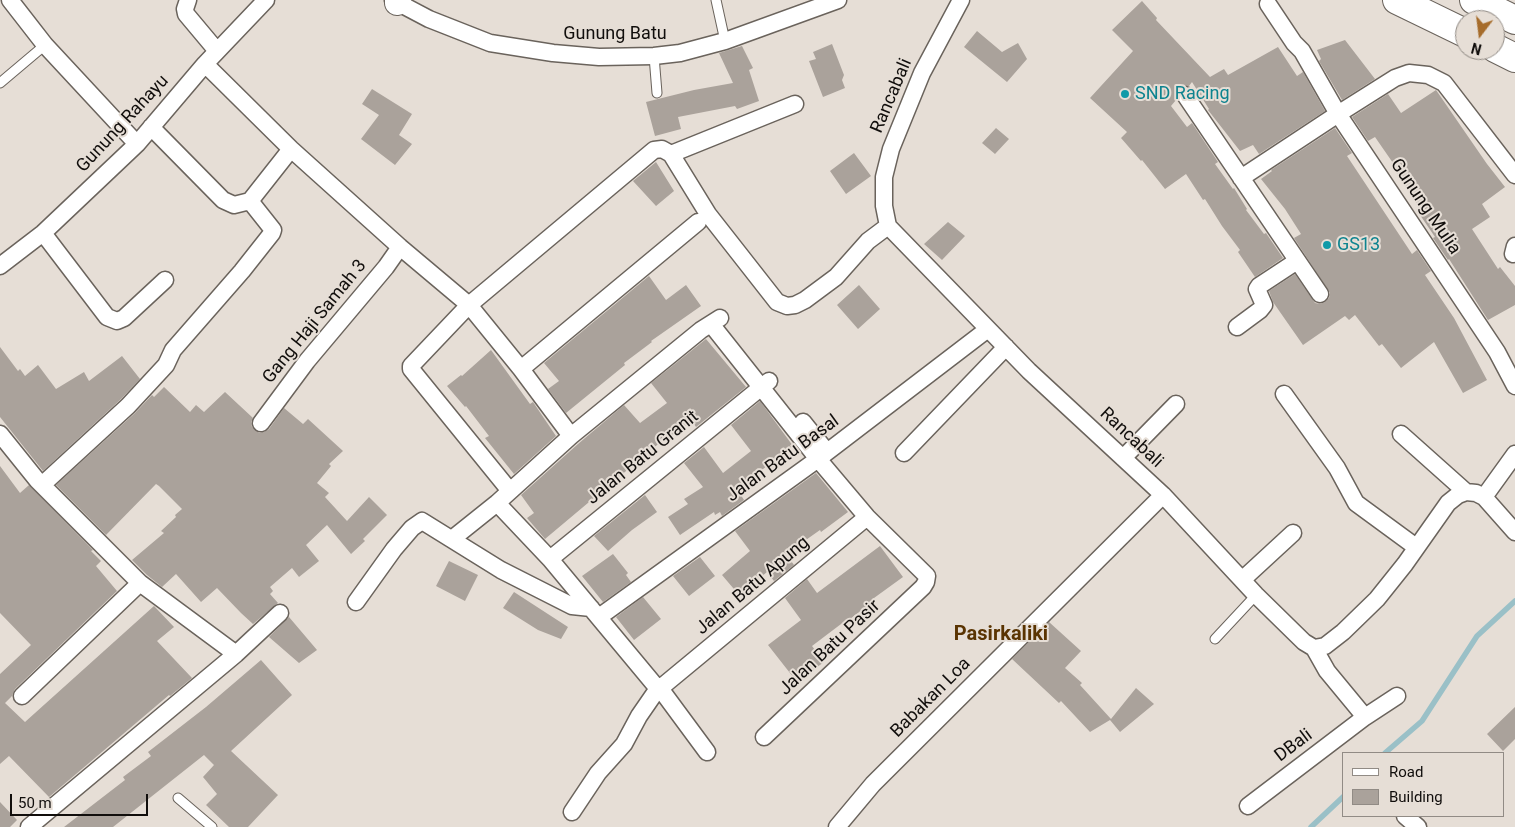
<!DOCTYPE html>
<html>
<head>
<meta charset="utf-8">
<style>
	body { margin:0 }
	#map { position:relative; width:1515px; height:827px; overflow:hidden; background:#e6ded6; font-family:Roboto,sans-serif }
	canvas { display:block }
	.legend { position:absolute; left:1342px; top:752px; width:162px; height:65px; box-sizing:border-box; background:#e6ded6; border:1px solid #918b85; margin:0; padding:6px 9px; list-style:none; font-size:15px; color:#110e0c }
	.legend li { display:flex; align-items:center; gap:10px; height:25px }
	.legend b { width:25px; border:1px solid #918b85 }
	.north { position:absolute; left:1455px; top:10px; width:50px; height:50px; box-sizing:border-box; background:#e6ded6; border:1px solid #918b85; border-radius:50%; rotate:195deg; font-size:14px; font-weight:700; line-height:20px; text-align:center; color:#110e0c }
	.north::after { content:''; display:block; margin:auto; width:18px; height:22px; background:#a66c2b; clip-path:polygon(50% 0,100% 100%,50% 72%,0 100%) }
	.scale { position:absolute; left:10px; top:794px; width:138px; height:22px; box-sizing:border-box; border:2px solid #110e0c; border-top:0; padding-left:6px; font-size:15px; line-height:18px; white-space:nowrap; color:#110e0c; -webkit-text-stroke:4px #e6ded6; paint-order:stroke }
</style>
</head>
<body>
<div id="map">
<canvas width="1515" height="827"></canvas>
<ul class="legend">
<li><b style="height:6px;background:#fff"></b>Road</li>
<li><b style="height:14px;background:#aaa29b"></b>Building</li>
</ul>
<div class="north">N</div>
<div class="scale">50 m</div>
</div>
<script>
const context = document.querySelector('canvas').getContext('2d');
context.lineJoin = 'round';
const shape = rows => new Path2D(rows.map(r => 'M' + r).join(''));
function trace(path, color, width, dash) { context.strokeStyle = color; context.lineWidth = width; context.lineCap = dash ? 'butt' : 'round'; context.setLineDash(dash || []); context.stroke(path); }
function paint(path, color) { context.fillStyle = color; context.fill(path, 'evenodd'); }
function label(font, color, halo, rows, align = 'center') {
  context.font = font + ' Roboto,sans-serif'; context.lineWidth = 4; context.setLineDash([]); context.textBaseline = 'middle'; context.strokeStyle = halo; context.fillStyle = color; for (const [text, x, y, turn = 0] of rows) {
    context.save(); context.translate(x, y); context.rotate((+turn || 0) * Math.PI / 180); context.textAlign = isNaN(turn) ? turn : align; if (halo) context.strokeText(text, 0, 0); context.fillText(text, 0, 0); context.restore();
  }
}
const stream = shape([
	[1385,753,1422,721,1477,636,1515,601],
	[1311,827,1344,796]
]);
const building = shape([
	[1142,1,1157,18,1156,20,1210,77,1224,69,1228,75,1278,47,1297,76,1303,72,1325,111,1259,154,1253,145,1240,151,1208,110,1209,109,1192,82,1189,86,1180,86,1176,91,1176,100,1171,106,1187,127,1192,123,1218,162,1215,164,1233,189,1234,188,1247,209,1246,210,1264,234,1266,233,1283,258,1255,277,1238,252,1240,250,1222,226,1205,199,1203,200,1186,174,1165,189,1142,160,1141,161,1121,138,1127,132,1090,98,1133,51,1112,30],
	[977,31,1002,52,1018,43,1027,59,1007,82,964,47],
	[1345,40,1375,79,1342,100,1319,61,1321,59,1317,50],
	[832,44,844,75,842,80,845,88,823,97,809,61,816,59,813,52],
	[742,46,753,68,749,70,759,101,737,109,735,106,678,117,681,129,655,136,646,102,694,90,733,83,719,53],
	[372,89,412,114,399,135,412,144,395,165,361,139,379,115,362,104],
	[1436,90,1487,164,1505,187,1482,204,1490,217,1472,229,1498,269,1500,267,1515,286,1515,305,1488,320,1449,259,1448,260,1433,238,1435,237,1418,212,1421,210,1391,164,1393,163,1375,137,1368,141,1352,117,1388,94,1401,113],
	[996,128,1009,139,995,154,982,143],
	[1335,128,1352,153,1347,156,1412,254,1417,250,1431,271,1425,275,1454,318,1487,380,1463,393,1434,342,1401,368,1382,344,1379,346,1355,315,1349,320,1345,316,1303,345,1273,302,1269,291,1295,274,1315,303,1320,304,1325,302,1329,298,1330,293,1294,238,1301,234,1285,209,1261,179,1272,171,1271,170],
	[854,153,871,176,846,194,830,171],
	[656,162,674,191,656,206,633,181],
	[948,222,965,236,942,260,924,244],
	[649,276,666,300,686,285,701,306,651,341,652,342,624,363,625,365,566,413,548,389,559,381,544,363],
	[859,285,880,309,858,329,837,305],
	[706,339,746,387,696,427,692,421,664,442,663,440,545,539,527,518,534,513,521,495,578,444,624,405,640,423,667,403,651,383],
	[0,347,18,371,20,369,25,376,38,365,56,389,84,372,89,381,122,356,140,379,121,399,43,471,0,417],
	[491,350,530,404,533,402,556,436,514,474,485,438,489,436,466,406,465,407,447,386,461,375,462,376],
	[164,387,190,412,196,405,204,412,225,392,253,418,251,422,252,427,259,433,264,432,269,429,284,408,303,424,308,419,343,451,329,464,331,466,317,483,329,493,325,497,347,521,369,497,387,515,363,539,365,541,351,554,327,525,306,545,319,561,299,577,292,568,270,587,273,591,270,594,278,603,253,624,241,613,217,588,201,602,176,574,162,587,147,575,132,560,164,533,161,531,176,517,175,515,182,509,159,486,156,484,106,535,56,485,135,413,152,395,154,397],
	[760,401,793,446,737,489,744,500,722,516,720,512,715,515,714,512,680,535,668,517,688,504,684,499,703,487,684,463,704,447,723,473,751,451,731,425],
	[0,466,20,493,29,485,93,550,91,551,101,561,96,566,117,591,15,689,12,696,5,703,25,722,154,606,174,627,157,641,192,678,170,696,169,695,49,797,9,756,0,764,0,674,31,645,0,613],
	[816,473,848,512,821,532,820,530,786,554,794,565,774,581,767,572,739,595,722,575,750,551,735,531],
	[645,495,657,512,632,530,608,551,594,536],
	[880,546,903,577,874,598,875,600,846,622,845,621,812,646,824,662,797,682,768,645,801,620,785,598,807,579,817,593],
	[613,554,628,573,626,575,631,582,603,602,582,576],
	[700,557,715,576,689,596,673,576],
	[449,561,478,575,465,601,436,586],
	[514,592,568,627,561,639,538,630,503,608],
	[643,597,661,619,634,640,616,617],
	[289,617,317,650,299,663,269,637],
	[1049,622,1081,651,1065,668,1082,683,1080,685,1111,719,1136,688,1154,704,1120,732,1110,720,1090,732,1061,701,1059,703,1012,659],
	[261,660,292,695,231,751,278,795,248,827,229,827,206,805,217,794,203,777,214,765,204,755,113,827,64,827,125,780,123,777,151,756,148,752,206,707],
	[1515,707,1515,739,1503,751,1487,734],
	[0,802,17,820,10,827,0,827]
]);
const lane = shape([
	[716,0,725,41],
	[654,56,657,93],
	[0,83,45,45],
	[1215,639,1256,595],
	[178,798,212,827]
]);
const street = shape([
	[10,0,45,45,137,144],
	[188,0,185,9,186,14,217,51],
	[393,0,429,19,490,43,553,53,599,57,654,56,680,53,725,41,838,0],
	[961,0,922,73,891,149,884,177,884,206,888,226,1029,371,1163,495,1256,595,1304,642,1314,648,1325,646,1343,632,1377,599,1405,564,1448,503,1458,495,1466,492,1476,493,1484,497,1515,532],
	[1268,4,1294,43,1302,51,1338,114,1479,325,1497,352,1515,386],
	[205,64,291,149,400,247,469,305,521,369,571,436],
	[1185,95,1320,294],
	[151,127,223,200,234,205,250,201,291,149],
	[671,154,795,104],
	[1241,178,1338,114,1395,78,1409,73,1428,75,1444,83,1515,175],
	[43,233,107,317,117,321,124,318,165,280],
	[1513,254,1515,246],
	[0,266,43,233,137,144,205,64,266,0],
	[711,324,818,459,867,517,927,576,926,582,923,587,764,737],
	[1237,327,1260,310,1264,305,1257,289,1259,286,1297,261],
	[521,369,698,222],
	[1284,394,1337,468,1356,503,1416,547],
	[803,422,827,452],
	[261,423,307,361,386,267,400,247],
	[0,434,37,480,140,583,236,654],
	[1401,434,1466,492],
	[904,453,1006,347],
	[1123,458,1176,404],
	[42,485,128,406,166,365,173,350,242,271,272,233,273,230,250,201],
	[510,491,411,369,411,366,469,305,654,150,662,149,671,154,708,214,777,302,787,306,795,305,805,300,836,277,868,241,888,226],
	[1484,497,1515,454],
	[497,503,550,559,654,684,659,687,664,685,867,517],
	[452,539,497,503,571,436,701,330,720,318],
	[550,559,769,381],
	[1242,580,1293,533],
	[356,602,394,549,412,528,422,521,501,570,572,606,591,608],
	[599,617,818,459,988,329],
	[1314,648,1327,671,1365,717],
	[22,696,140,583],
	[1248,806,1365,717,1397,696],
	[572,812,598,773,624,744,639,716,659,687,707,752],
	[1405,816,1418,827],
	[29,827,236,654,280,613],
	[837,827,873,784,1163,495]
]);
const secondary = shape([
	[397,3,399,0]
]);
const highway = shape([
	[1397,0,1465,33],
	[1474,0,1515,20],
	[1495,48,1515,58]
]);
const markers = [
	[1125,94,5,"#0f9aa8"],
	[1327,245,5,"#0f9aa8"]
];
const streetNames = [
	["Gunung Batu",615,34],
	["Rancabali",892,96,-67],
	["Gunung Rahayu",123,124,-47],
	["Gunung Mulia",1425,207,56],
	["Gang Haji Samah 3",315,322,-51],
	["Rancabali",1131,438,43],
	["Jalan Batu Granit",643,458,-39],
	["Jalan Batu Basal",783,459,-36],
	["Jalan Batu Apung",753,586,-40],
	["Jalan Batu Pasir",830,648,-43],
	["Babakan Loa",931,698,-45],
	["DBali",1294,746,-37]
];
const cultureNames = [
	["SND Racing",1135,94],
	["GS13",1337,245]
];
const quarterNames = [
	["Pasirkaliki",1001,635]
];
trace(stream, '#9ac0c7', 5.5);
paint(building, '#aaa29b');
trace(lane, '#6a635c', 11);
trace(street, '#6a635c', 19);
trace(secondary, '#6a635c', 26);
trace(highway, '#6a635c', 30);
trace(lane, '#fff', 9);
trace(street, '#fff', 16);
trace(secondary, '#fff', 24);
trace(highway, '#fff', 28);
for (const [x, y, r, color] of markers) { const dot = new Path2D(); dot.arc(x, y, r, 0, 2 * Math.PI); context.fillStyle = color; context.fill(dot); trace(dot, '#e6ded6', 2); }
label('18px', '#110e0c', '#e6ded6', streetNames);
label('18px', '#0d838f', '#e6ded6', cultureNames, 'left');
label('bold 20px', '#5a3402', '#e6ded6', quarterNames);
</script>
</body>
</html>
